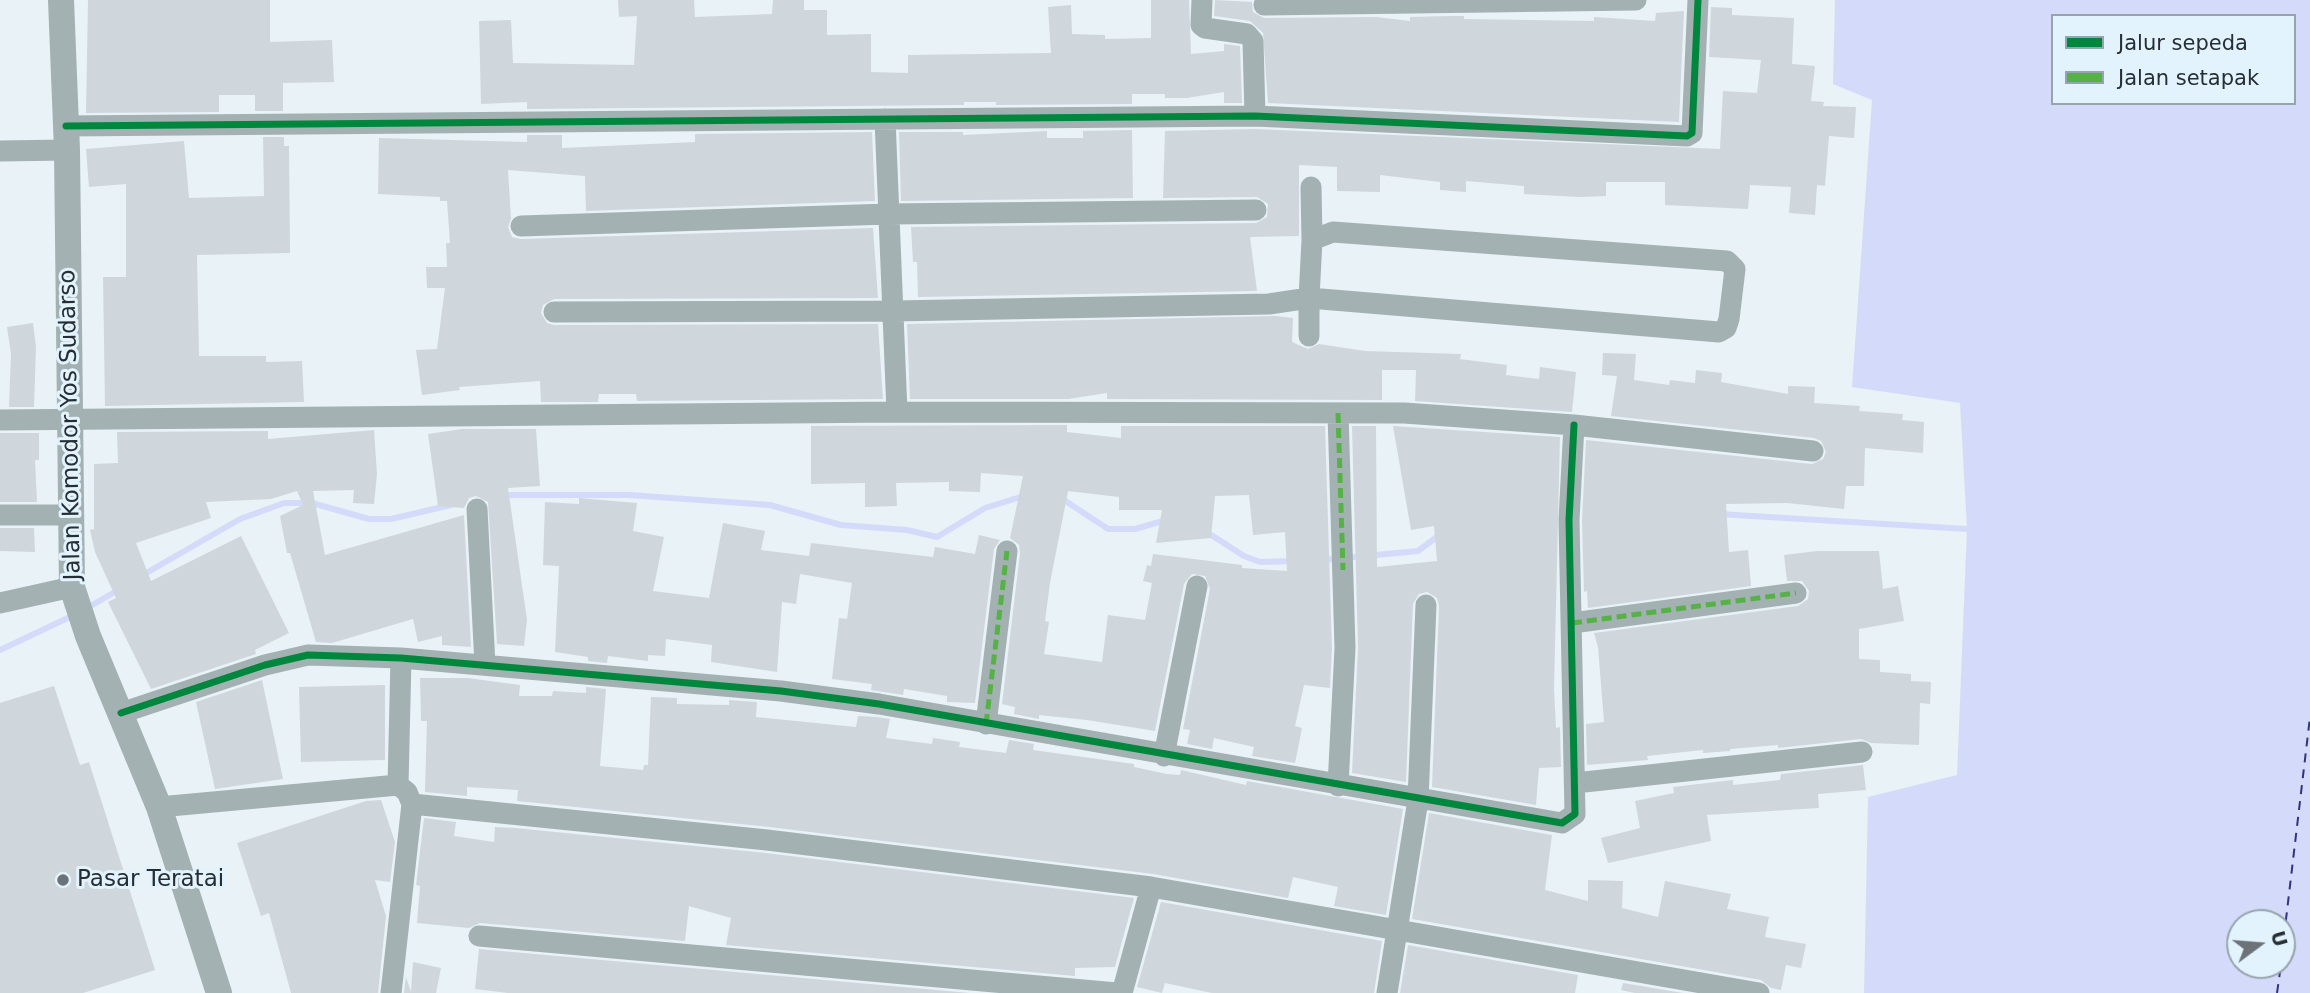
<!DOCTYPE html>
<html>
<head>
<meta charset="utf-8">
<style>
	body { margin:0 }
	#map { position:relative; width:2310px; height:993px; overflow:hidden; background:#e8f2f7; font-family:"DejaVu Sans",sans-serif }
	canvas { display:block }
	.legend { position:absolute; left:2051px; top:14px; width:245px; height:91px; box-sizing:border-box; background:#e2f3fd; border:2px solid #97a4ac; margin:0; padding:9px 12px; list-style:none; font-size:21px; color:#272e33 }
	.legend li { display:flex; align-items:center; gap:14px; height:35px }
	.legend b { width:35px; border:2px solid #97a4ac }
	.north { position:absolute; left:2226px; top:909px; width:70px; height:70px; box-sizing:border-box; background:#e2f3fd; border:2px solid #97a4ac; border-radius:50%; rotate:74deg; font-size:19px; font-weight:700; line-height:28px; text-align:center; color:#272e33 }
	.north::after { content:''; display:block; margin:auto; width:24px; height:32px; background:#6b7378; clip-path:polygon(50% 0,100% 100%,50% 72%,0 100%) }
</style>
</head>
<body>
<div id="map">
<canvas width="2310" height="993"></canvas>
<ul class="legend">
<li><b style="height:9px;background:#00873e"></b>Jalur sepeda</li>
<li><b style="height:9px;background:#56b246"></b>Jalan setapak</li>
</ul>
<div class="north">U</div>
</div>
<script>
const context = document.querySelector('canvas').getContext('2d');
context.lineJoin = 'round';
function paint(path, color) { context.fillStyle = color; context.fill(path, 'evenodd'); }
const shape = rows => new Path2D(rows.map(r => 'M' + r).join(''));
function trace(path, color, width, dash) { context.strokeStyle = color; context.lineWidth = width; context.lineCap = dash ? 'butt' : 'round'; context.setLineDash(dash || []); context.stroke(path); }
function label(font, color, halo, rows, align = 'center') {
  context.font = font + ' "DejaVu Sans",sans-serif'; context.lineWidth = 6; context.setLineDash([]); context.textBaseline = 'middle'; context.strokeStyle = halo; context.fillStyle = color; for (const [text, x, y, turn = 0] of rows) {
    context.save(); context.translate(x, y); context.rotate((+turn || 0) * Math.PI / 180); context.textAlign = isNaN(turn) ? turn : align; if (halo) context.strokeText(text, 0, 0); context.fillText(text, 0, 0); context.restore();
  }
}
const water = shape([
	[1835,0,2310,0,2310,993,1864,993,1868,797,1957,775,1967,529,1960,403,1852,387,1872,100,1833,84],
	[2053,16,2294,16,2294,103,2053,103],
	[2240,923,2282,923,2282,965,2240,965]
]);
const stream = shape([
	[503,495,629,495,770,505,841,525,907,530,937,537,985,508,1027,495],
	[1061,498,1108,529,1135,529,1166,520],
	[1719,514,1967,529],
	[1205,531,1244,556,1260,562,1294,561],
	[1322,560,1418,551,1442,533],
	[141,576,240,519,284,503,312,503,369,519,391,519,451,505],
	[87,608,120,589],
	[0,650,74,615]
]);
const ferry = shape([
	[2282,953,2310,717],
	[2277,993,2281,965]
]);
const building = shape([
	[88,0,270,0,270,42,332,40,334,82,283,83,283,111,255,111,255,95,219,95,219,112,86,113],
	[618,0,694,0,695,17,772,14,773,0,804,0,804,10,827,10,827,35,871,34,871,72,908,73,908,55,1051,53,1048,7,1071,5,1072,34,1105,35,1105,39,1151,38,1151,0,1189,0,1191,54,1224,51,1224,44,1240,46,1242,103,1224,103,1224,92,1187,98,1165,98,1165,94,1132,94,1132,104,996,105,996,102,964,102,964,105,527,109,527,102,481,104,479,21,511,20,513,63,634,65,637,16,619,17],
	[1215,0,1252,2,1253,12,1264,18,1376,17,1410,21,1410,17,1448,16,1464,16,1464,19,1594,21,1594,17,1655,21,1656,13,1684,11,1679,122,1268,103,1263,33,1250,21,1214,16],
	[1711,7,1732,8,1732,15,1794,18,1792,64,1815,66,1811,101,1824,102,1823,106,1856,107,1854,138,1829,136,1825,186,1817,185,1815,215,1789,213,1791,187,1750,185,1748,209,1665,205,1665,182,1606,182,1606,196,1579,197,1524,194,1524,186,1466,181,1466,192,1440,190,1440,182,1380,175,1380,192,1337,191,1337,167,1299,165,1299,236,1250,237,1257,291,918,297,917,262,913,262,911,227,1256,223,1267,217,1268,204,1257,197,1163,198,1165,131,1255,129,1720,149,1723,91,1757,93,1761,60,1709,57],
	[1132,130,1133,198,901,201,899,132,963,132,963,135,1047,131,1047,138,1083,138,1083,131],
	[872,132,875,201,586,211,585,176,508,170,511,219,508,227,512,237,521,239,873,228,878,298,554,299,543,305,541,313,547,323,554,325,878,324,883,399,637,401,636,394,599,394,598,402,541,402,540,381,459,387,460,390,422,395,416,350,437,349,445,288,427,288,426,267,447,267,446,243,450,243,447,201,440,201,440,197,378,194,379,138,527,142,527,135,562,135,562,148,695,142,695,134],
	[263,137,284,137,284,146,289,146,290,253,197,255,199,356,266,356,266,362,302,361,304,402,105,406,103,277,126,277,126,184,89,187,86,149,184,141,189,198,264,196],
	[1275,316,1293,318,1292,342,1308,349,1319,344,1365,351,1461,354,1460,359,1507,365,1506,375,1539,379,1540,367,1576,372,1572,412,1415,401,1416,370,1382,370,1382,400,1107,399,1107,393,1068,399,910,399,907,324],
	[33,323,36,347,34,407,9,407,11,354,7,327],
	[1603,353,1636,354,1634,380,1669,385,1670,380,1695,383,1696,370,1722,373,1721,382,1788,394,1788,386,1815,387,1814,403,1860,406,1859,411,1903,414,1902,420,1924,422,1923,453,1865,448,1864,486,1846,486,1844,509,1787,503,1726,504,1729,552,1748,550,1751,586,1588,608,1587,591,1584,592,1582,520,1586,440,1812,464,1823,459,1826,452,1821,441,1814,438,1611,416,1617,376,1602,375],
	[1067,425,1067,432,1121,438,1121,426,1325,426,1332,648,1330,688,1304,685,1295,726,1302,728,1295,763,1252,756,1254,747,1214,738,1212,749,1187,744,1190,730,1183,729,1210,589,1205,576,1192,574,1184,584,1155,731,1087,720,1039,715,1039,719,1014,714,1015,707,1002,704,1020,553,1019,545,1010,538,1023,476,981,473,980,492,949,491,949,482,896,483,897,506,865,507,865,483,811,484,811,426],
	[1068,491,1119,497,1119,510,1162,510,1156,543,1211,538,1215,496,1249,495,1253,535,1285,532,1287,571,1242,568,1242,565,1153,554,1151,566,1147,565,1143,581,1152,583,1145,620,1108,615,1102,662,1044,654,1049,622,1045,621,1050,583],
	[1352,426,1376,426,1377,567,1437,561,1434,526,1411,530,1393,426,1560,437,1554,689,1556,728,1560,727,1561,767,1539,768,1536,805,1432,787,1439,606,1437,598,1427,592,1419,594,1413,604,1406,782,1352,773,1358,648],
	[462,429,536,429,540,486,508,488,527,620,524,646,497,644,488,502,476,496,469,498,464,508,438,506,428,434],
	[374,430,377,474,374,504,353,503,354,490,313,491,325,555,464,515,471,647,442,645,442,636,418,642,413,619,332,643,316,642,290,553,287,553,280,516,303,505,297,491,271,499,206,502,211,518,136,543,151,581,241,536,289,633,255,650,256,654,151,689,108,602,116,598,95,552,90,530,94,529,94,464,118,463,117,432,268,431,268,439],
	[0,433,39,433,39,460,35,460,37,502,0,502],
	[579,498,637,503,633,531,664,537,653,591,709,598,723,523,765,531,761,550,809,556,811,543,933,557,935,547,975,554,979,535,1000,540,994,549,975,703,947,702,947,696,904,689,903,695,871,690,872,684,832,679,839,618,847,619,852,583,800,574,796,604,782,602,777,672,711,662,712,645,666,639,665,656,648,655,648,661,608,656,607,663,588,661,588,657,555,652,559,566,543,565,545,502,579,504],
	[0,528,34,528,35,552,0,551],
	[1817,551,1879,551,1883,589,1898,586,1904,621,1859,629,1859,659,1880,660,1880,672,1911,674,1911,681,1931,682,1930,704,1920,703,1919,745,1871,743,1861,739,1778,748,1778,745,1730,749,1730,751,1703,753,1703,750,1647,756,1648,760,1587,765,1586,724,1604,722,1598,647,1594,633,1798,606,1808,599,1809,591,1802,581,1787,581,1784,555],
	[420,678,468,678,520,685,519,696,552,696,553,691,586,693,586,687,606,689,600,766,643,770,644,765,648,765,651,697,677,698,677,704,729,705,729,700,757,702,756,717,856,727,858,716,877,717,890,719,886,738,932,744,933,738,960,742,959,747,1006,753,1009,740,1034,744,1033,750,1134,764,1134,767,1167,774,1180,775,1181,770,1246,785,1247,781,1403,809,1386,915,1334,906,1338,887,1293,877,1288,898,1153,874,769,827,517,801,518,790,467,787,467,796,425,792,427,721,421,721],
	[262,680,283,779,215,789,196,702],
	[385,685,385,760,301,762,299,687],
	[54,686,80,765,89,762,155,970,83,993,0,993,0,703],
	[1863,765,1866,790,1818,794,1819,808,1707,815,1711,841,1608,863,1601,838,1640,828,1635,801,1674,793,1673,787,1733,780,1733,785,1780,780,1781,774],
	[381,800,395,842,390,882,375,880,386,916,378,993,291,993,269,913,261,916,237,843,366,801],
	[1429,813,1552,835,1545,890,1588,901,1588,880,1623,881,1622,908,1658,917,1665,881,1731,894,1727,909,1769,917,1765,937,1806,944,1801,968,1786,965,1781,990,1771,988,1761,980,1412,919],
	[424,818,456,822,454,836,494,842,495,827,515,828,766,853,1134,898,1115,967,1075,968,1075,976,726,945,731,918,689,906,685,941,480,923,469,928,417,923,420,886,416,885],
	[1161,902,1382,941,1374,993,1212,993,1165,983,1162,993,1137,987],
	[1408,945,1578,975,1575,993,1400,993],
	[479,949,970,993,508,993,475,989],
	[413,962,441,968,436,993,404,993,406,977,411,992],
	[1623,983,1683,993,1635,993,1621,990]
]);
const minor = shape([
	[1202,0,1201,25,1205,28,1247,34,1253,41,1255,116],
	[1264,5,1636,0],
	[885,119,897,412,1404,413,1574,425,1813,451],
	[66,126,1255,116,1687,136,1692,133,1698,0],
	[0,151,67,150],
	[1311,187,1312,240],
	[521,226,888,214,1256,210],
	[554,312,895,311,1269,304,1309,298,1719,332,1726,328,1729,319,1735,269,1727,261,1333,232,1312,240,1309,298,1309,336],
	[0,420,897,412],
	[477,509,485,665],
	[0,515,73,515],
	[0,603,72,587],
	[1572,623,1796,593],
	[121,713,265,665,308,655,401,658,781,691,879,704,1562,823,1575,814,1569,520,1574,425],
	[986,724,1007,551],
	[1164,756,1197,586],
	[1575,783,1862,752],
	[398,785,401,658],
	[1338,786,1345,648,1338,413],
	[159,807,398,785,407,792,412,804,767,840,1151,887,1759,993],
	[479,936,1117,993],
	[391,993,412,804],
	[1122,993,1151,887],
	[1387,993,1418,800,1426,605]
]);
const tertiary = shape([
	[61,0,67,150,72,587,88,636,159,807,219,993]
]);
const quiet = shape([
	[1338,413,1343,570],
	[1572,623,1796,593],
	[986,724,1007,551]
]);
const cycleway = shape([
	[66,126,1255,116,1687,136,1692,133,1698,0],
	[121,713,265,665,308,655,401,658,781,691,879,704,1562,823,1575,814,1569,520,1574,425]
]);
const markers = [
	[63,880,7,"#6b7378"]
];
const streetNames = [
	["Jalan Komodor Yos Sudarso",71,425,-91]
];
const poiNames = [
	["Pasar Teratai",77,880]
];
paint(water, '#d4dbfa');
trace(stream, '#d4dbfa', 6);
trace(ferry, '#32337f', 2, [9, 7]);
paint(building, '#d0d7dc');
trace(minor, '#a3b1b3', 21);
trace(tertiary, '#a3b1b3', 26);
trace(quiet, '#56b246', 5, [10, 5]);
trace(cycleway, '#00873e', 7);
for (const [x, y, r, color] of markers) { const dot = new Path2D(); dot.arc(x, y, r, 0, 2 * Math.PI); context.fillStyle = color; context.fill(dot); trace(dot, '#e2f3fd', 2.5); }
label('23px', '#272e33', '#e2f3fd', streetNames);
label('23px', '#272e33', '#e2f3fd', poiNames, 'left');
</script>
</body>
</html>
